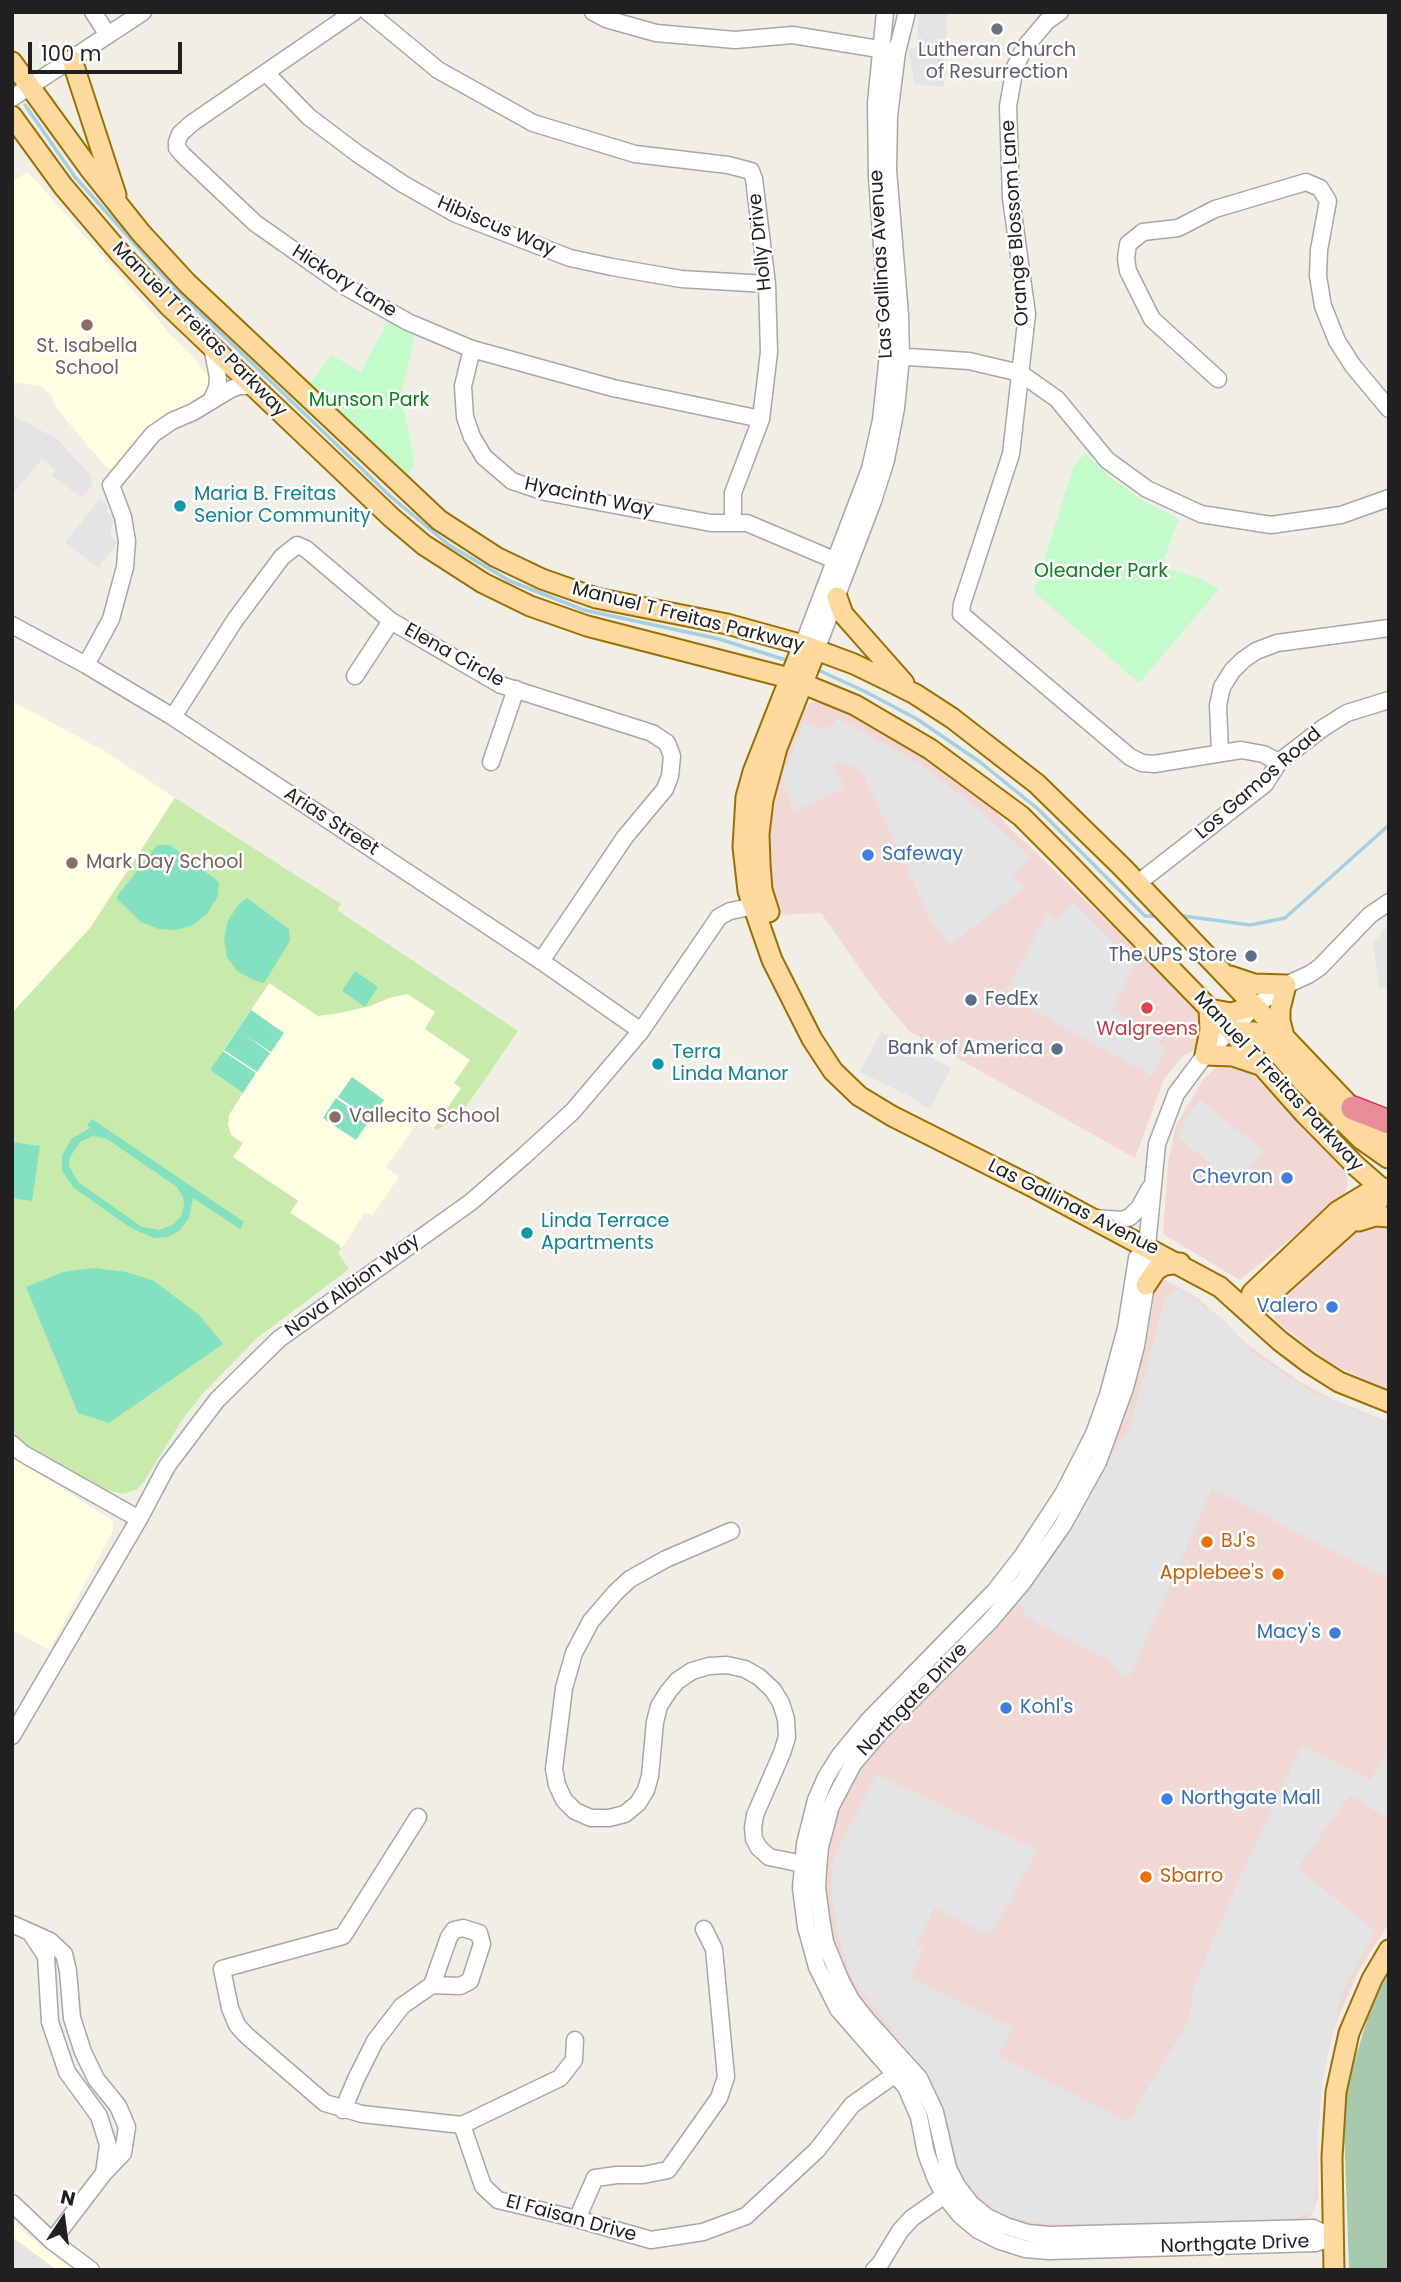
<!DOCTYPE html>
<html>
<head>
<meta charset="utf-8">
<style>
	body { margin:0 }
	#map { position:relative; width:1401px; height:2282px; overflow:hidden; background:#f1eee6; font-family:Poppins,sans-serif }
	canvas { display:block }
	.frame { position:absolute; inset:0; border:14px solid #202020; pointer-events:none }
	.north { position:absolute; left:28px; top:2184px; width:70px; height:70px; -webkit-text-stroke:5px #fff; paint-order:stroke; rotate:13deg; font-size:19px; font-weight:700; line-height:28px; text-align:center; color:#202020 }
	.north::after { content:''; display:block; margin:auto; width:24px; height:32px; background:#202020; clip-path:polygon(50% 0,100% 100%,50% 72%,0 100%) }
	.scale { position:absolute; left:28px; top:42px; width:154px; height:32px; box-sizing:border-box; border:4px solid #202020; border-top:0; padding-left:9px; font-size:21px; line-height:24px; white-space:nowrap; color:#202020; -webkit-text-stroke:5px #fff; paint-order:stroke }
</style>
</head>
<body>
<div id="map">
<canvas width="1401" height="2282"></canvas>
<div class="frame"></div>
<div class="north">N</div>
<div class="scale">100 m</div>
</div>
<script>
const context = document.querySelector('canvas').getContext('2d');
context.lineJoin = 'round';
function paint(path, color) { context.fillStyle = color; context.fill(path, 'evenodd'); }
const shape = rows => new Path2D(rows.map(r => 'M' + r).join(''));
function trace(path, color, width, dash) { context.strokeStyle = color; context.lineWidth = width; context.lineCap = dash ? 'butt' : 'round'; context.setLineDash(dash || []); context.stroke(path); }
function label(font, color, halo, rows, align = 'center') {
  context.font = font + ' Poppins,sans-serif'; context.lineWidth = 5; context.setLineDash([]); context.textBaseline = 'middle'; context.strokeStyle = halo; context.fillStyle = color; for (const [text, x, y, turn = 0] of rows) {
    context.save(); context.translate(x, y); context.rotate((+turn || 0) * Math.PI / 180); context.textAlign = isNaN(turn) ? turn : align; if (halo) context.strokeText(text, 0, 0); context.fillText(text, 0, 0); context.restore();
  }
}
const commercial = shape([
	[823,700,872,723,922,755,991,806,1008,826,1183,994,1203,1018,1203,1041,1194,1050,1183,1056,1164,1079,1135,1158,909,1031,875,990,821,913,778,915,769,890,763,850,772,787,802,712,810,703],
	[1233,1062,1247,1069,1345,1171,1348,1184,1343,1196,1240,1280,1163,1234,1168,1163,1176,1125,1202,1081,1220,1063],
	[1389,1224,1389,1390,1327,1362,1275,1320,1273,1309,1363,1226],
	[1160,1277,1198,1298,1247,1344,1297,1380,1332,1399,1389,1422,1389,1923,1358,1972,1334,2028,1320,2089,1317,2121,1318,2198,1311,2216,1303,2220,1049,2228,1030,2226,991,2210,977,2198,964,2182,954,2164,942,2110,926,2074,912,2053,872,2014,858,1996,847,1977,833,1940,829,1923,825,1888,828,1848,838,1808,860,1768,1048,1559,1083,1506,1105,1461,1129,1399,1148,1333,1156,1283]
]);
const education = shape([
	[28,172,157,318,168,332,192,355,210,380,205,396,154,423,120,469,107,468,57,409,51,395,41,386,12,382,12,181],
	[12,701,106,752,175,798,90,928,12,1013],
	[270,983,318,1016,345,1012,370,1006,389,998,408,994,435,1012,426,1029,470,1060,454,1083,461,1088,434,1128,420,1119,386,1167,399,1177,372,1216,365,1212,341,1249,339,1244,290,1212,298,1200,233,1157,228,1124,229,1115,242,1093,210,1070],
	[12,1456,113,1521,112,1533,49,1650,12,1630],
	[12,2219,28,2236,73,2270,12,2270]
]);
const grass = shape([
	[175,798,341,904,337,910,518,1031,461,1114,437,1130,434,1128,461,1088,454,1083,470,1060,425,1029,435,1012,407,994,389,998,370,1006,345,1012,318,1016,269,983,210,1070,243,1093,229,1115,228,1124,231,1135,243,1143,233,1157,298,1201,290,1213,339,1245,341,1249,338,1253,349,1269,257,1338,204,1392,182,1420,143,1483,137,1489,123,1494,107,1490,26,1445,12,1432,12,1013,90,928]
]);
const cemetery = shape([
	[1389,1971,1389,2270,1349,2270,1344,2128,1348,2082,1371,2007]
]);
const park = shape([
	[388,321,415,334,401,395,415,465,405,477,308,386,331,355,361,372],
	[1085,453,1111,478,1145,502,1179,519,1161,567,1200,578,1219,589,1139,683,1034,592,1073,468]
]);
const pitch = shape([
	[157,845,170,845,219,882,218,896,207,914,193,925,176,930,159,929,141,922,116,898],
	[247,898,289,929,290,941,264,983,253,980,237,971,227,957,224,939,228,920,239,904],
	[355,971,378,987,365,1007,342,991],
	[251,1010,284,1033,271,1052,245,1035,270,1053,257,1072,224,1050],
	[223,1051,256,1073,243,1093,210,1070],
	[352,1077,384,1100,371,1119,338,1097],
	[336,1098,369,1121,356,1140,323,1118],
	[92,1119,244,1222,240,1229,193,1198,189,1218,180,1230,168,1237,154,1238,131,1228,74,1188,62,1171,62,1156,71,1139,90,1128,87,1125],
	[93,1136,107,1139,177,1187,183,1197,184,1207,181,1216,174,1224,160,1230,142,1227,78,1182,69,1166,70,1157,80,1142],
	[12,1142,40,1146,32,1201,12,1198],
	[94,1268,127,1272,154,1281,199,1315,223,1344,109,1423,78,1413,26,1287,63,1272]
]);
const parking = shape([
	[918,12,947,12,944,87,915,84,908,49,914,48,917,45],
	[12,415,57,439,91,475,92,486,81,497,52,476,56,470,42,459,12,495],
	[100,499,109,506,106,511,113,517,110,536,118,542,98,568,65,542],
	[837,718,919,763,980,810,1031,858,1013,875,1025,887,950,945,931,921,864,776,853,766,833,763,845,788,793,812,787,790,779,787,803,723,813,727,831,727],
	[1073,902,1135,964,1111,1009,1162,1037,1158,1043,1166,1048,1152,1076,1013,999,1007,989,1048,913,1054,921],
	[1389,922,1389,987,1379,989,1373,944],
	[881,1032,951,1068,930,1109,919,1104,919,1101,860,1072],
	[1200,1100,1264,1151,1235,1185,1180,1139,1178,1135,1184,1120],
	[1178,1287,1223,1319,1253,1353,1278,1370,1313,1392,1389,1424,1389,1579,1212,1489,1130,1676,1121,1676,1109,1661,1022,1614,1025,1608,1018,1604,1073,1524,1104,1467,1130,1427,1166,1296,1173,1294],
	[1302,1746,1370,1780,1389,1747,1389,1820,1350,1795,1297,1868,1375,1930,1341,1995,1324,2070,1317,2144,1314,2210,1294,2221,1054,2224,1016,2220,1001,2212,980,2197,962,2177,953,2156,944,2116,935,2087,912,2053,854,1982,838,1936,832,1897,833,1859,876,1774,1037,1850,991,1935,934,1908,916,1947,925,1946,911,1977,1013,2027,999,2056,1128,2121,1188,2022,1195,1983,1245,1865],
	[12,2237,50,2265,57,2270,12,2270]
]);
const stream = shape([
	[25,105,75,177,176,290,390,496,449,545,510,581,584,610,719,639,789,661],
	[818,670,864,691,917,719,980,762,1038,809,1145,916,1155,916],
	[1184,916,1250,925,1285,918,1389,825]
]);
const minor = shape([
	[93,12,108,35],
	[354,12,192,123,180,134,177,142,177,148,184,156,255,223,346,287,408,322,472,349,613,388,761,419],
	[368,12,438,70,533,123,635,154,728,165,751,171,754,179,767,284,769,352,761,419,733,493,733,522],
	[593,12,606,19,656,33,735,40,793,35,891,51],
	[1060,12,1047,21,1025,47,1015,67,1008,106,1011,198,1027,314,1011,454,962,604,961,614,1130,757,1142,763,1154,764,1241,750,1263,754,1279,762],
	[266,73,309,117,358,154,403,184,456,214,570,258,612,267,681,279,767,284],
	[12,98,143,12],
	[472,349,463,386,465,417,472,437,484,457,512,481,545,492,711,523,747,523,846,565],
	[893,356,969,361,1020,373,1057,399,1107,460,1147,489,1201,514,1271,525,1341,515,1389,498],
	[1218,379,1152,319,1128,271,1126,259,1128,244,1143,232,1178,228,1215,209,1306,182,1320,188,1328,201,1319,250,1318,276,1323,306,1337,341,1353,366,1389,409],
	[211,401,217,388,218,377,212,347],
	[12,625,86,665,173,717,541,961,641,1031],
	[803,645,870,469,881,420,889,345,877,177,876,103,885,12],
	[816,650,873,501,886,460,896,408,901,357,900,315,888,170,889,116,897,52,907,12],
	[86,665,111,619,125,567,127,541,123,517,111,485,153,434,172,421,193,412,231,389,239,386,253,386],
	[355,676,391,621],
	[173,717,235,620,282,557,297,545,306,549,391,621,501,685,652,733,667,743,672,756,670,776,665,789,625,837,541,961],
	[1220,753,1218,705,1222,687,1232,671,1243,660,1256,651,1277,643,1389,628],
	[491,762,516,689],
	[1138,883,1265,784,1279,762,1323,728,1347,713,1389,700],
	[1094,1218,1122,1220,1130,1217,1139,1208,1150,1188],
	[1147,1246,1137,1258,1126,1328,1108,1395,1094,1434,1063,1494,1023,1555,995,1591,868,1721,840,1755,826,1777,816,1800,805,1844,801,1888,806,1927,817,1967,838,2009,906,2087,919,2117,926,2153,935,2177,944,2195,960,2215,978,2230,1000,2241,1025,2249,1049,2251,1315,2243,1333,2238],
	[12,1444,22,1453,139,1519],
	[731,1531,666,1559,630,1579,616,1592,591,1621,574,1653,564,1688,554,1769,557,1785,564,1800,575,1811,591,1818,609,1818,625,1814,638,1803,646,1790,650,1776,655,1722,659,1706,668,1692,677,1681,692,1671,709,1666,727,1665,745,1669,759,1677,773,1690,781,1703,786,1719,787,1737,782,1753,755,1815,753,1828,754,1839,759,1848,769,1857,812,1866],
	[12,1736,139,1519,167,1466,217,1400,279,1339,471,1202,525,1155,573,1111,641,1031,719,917,730,911,765,904],
	[418,1817,343,1936,222,1969,230,2008,237,2025,246,2035,325,2103,362,2114,462,2125,483,2186,498,2200,577,2219,651,2240,703,2232,746,2216,817,2150,852,2105,904,2068],
	[12,1924,50,1941,64,1954,68,1971,72,2018,83,2052,96,2079,118,2106,127,2127,123,2153,104,2173,52,2241],
	[30,1932,46,1956,50,2022,67,2072,99,2116,108,2145,104,2173],
	[343,2110,356,2079,375,2041,402,2006,432,1985,460,1986,470,1981,482,1944,479,1933,463,1928,454,1930,449,1937,432,1985],
	[462,2125,560,2078,574,2060,575,2040],
	[12,2203,52,2241,91,2270],
	[577,2219,595,2178,617,2175,643,2175,668,2170,719,2098,726,2077,714,1949,704,1929],
	[1333,2238,1313,2228,1049,2235,1028,2233,1006,2226,987,2217,971,2204,957,2186,948,2168,935,2112,919,2078,866,2019,851,2000,841,1981,825,1942,822,1924,817,1888,818,1869,820,1847,831,1806,853,1764,880,1732,990,1621,1023,1582,1063,1525,1098,1462,1125,1388,1136,1346,1146,1285,1147,1246,1157,1144,1176,1094,1205,1055,1255,1006,1286,985,1310,974,1320,967,1370,915,1389,902],
	[874,2270,880,2264,900,2231,912,2218,952,2190]
]);
const major = shape([
	[72,60,116,195],
	[12,62,89,168,141,233,187,283,439,520,496,557,542,579,596,598,727,624,803,645,854,664,887,680,915,694,952,718,1037,784,1123,868,1389,1147],
	[12,116,63,186,120,253,169,306,392,518,424,545,483,583,530,606,587,626,789,678,855,705,930,749,1021,816,1062,857,1231,1031,1304,1113,1356,1166,1389,1195],
	[837,597,843,614,904,683],
	[803,645,753,772,746,797,743,847,748,891,772,960,812,1039,833,1071,859,1096,892,1116,1035,1188,1220,1287,1280,1341,1309,1363,1339,1382,1389,1402],
	[769,912,762,890,760,864,759,834,763,800,777,748,816,650],
	[1230,976,1254,984,1286,985,1280,1009,1280,1021,1284,1036],
	[1209,1009,1210,1030,1205,1055,1233,1056,1260,1065],
	[1209,1009,1231,1013,1255,1006],
	[1231,1031,1254,1032,1265,1038,1302,1081,1361,1139,1388,1158],
	[1359,1221,1375,1216,1389,1217],
	[1146,1285,1156,1270,1165,1265,1180,1263],
	[1246,1309,1252,1293,1338,1211,1366,1194,1389,1188],
	[1246,1309,1262,1302,1361,1213,1377,1203,1384,1191],
	[1334,2270,1332,2157,1336,2092,1349,2033,1372,1979,1389,1950]
]);
const highway = shape([
	[1353,1108,1389,1122]
]);
const markers = [
	[997,29,7,"#6b7280"],
	[87,325,7,"#8d6e63"],
	[180,506,7,"#0f9aa8"],
	[868,855,7,"#3f7fe0"],
	[72,863,7,"#8d6e63"],
	[1251,956,7,"#5c6f8a"],
	[971,1000,7,"#5c6f8a"],
	[1147,1008,7,"#e0444e"],
	[1057,1049,7,"#5c6f8a"],
	[658,1064,7,"#0f9aa8"],
	[335,1117,7,"#8d6e63"],
	[1287,1178,7,"#3f7fe0"],
	[527,1233,7,"#0f9aa8"],
	[1332,1307,7,"#3f7fe0"],
	[1207,1542,7,"#e8710a"],
	[1278,1574,7,"#e8710a"],
	[1335,1633,7,"#3f7fe0"],
	[1006,1708,7,"#3f7fe0"],
	[1167,1799,7,"#3f7fe0"],
	[1146,1877,7,"#e8710a"]
];
const worshipNames = [
	["Lutheran Church",997,51],
	["of Resurrection",997,73]
];
const streetNames = [
	["Orange Blossom Lane",1016,223,-94],
	["Hibiscus Way",496,227,23],
	["Holly Drive",761,242,-96],
	["Las Gallinas Avenue",882,264,-93],
	["Hickory Lane",344,282,32],
	["Manuel T Freitas Parkway",199,330,45],
	["Hyacinth Way",589,498,12],
	["Manuel T Freitas Parkway",688,618,14],
	["Elena Circle",454,656,29],
	["Los Gamos Road",1259,784,-41],
	["Arias Street",331,822,33],
	["Manuel T Freitas Parkway",1278,1082,47],
	["Las Gallinas Avenue",1073,1208,27],
	["Nova Albion Way",353,1286,-36],
	["Northgate Drive",913,1700,-46],
	["El Faisan Drive",571,2219,15],
	["Northgate Drive",1235,2245,-2]
];
const educationNames = [
	["St. Isabella",87,347,"center"],
	["School",87,369,"center"],
	["Mark Day School",86,863],
	["Vallecito School",349,1117]
];
const parkNames = [
	["Munson Park",369,401],
	["Oleander Park",1101,572]
];
const cultureNames = [
	["Maria B. Freitas",194,495],
	["Senior Community",194,517],
	["Terra",672,1053],
	["Linda Manor",672,1075],
	["Linda Terrace",541,1222],
	["Apartments",541,1244]
];
const shopNames = [
	["Safeway",882,855],
	["Chevron",1273,1178,"right"],
	["Valero",1318,1307,"right"],
	["Macy's",1321,1633,"right"],
	["Kohl's",1020,1708],
	["Northgate Mall",1181,1799]
];
const serviceNames = [
	["The UPS Store",1237,956],
	["FedEx",985,1000,"left"],
	["Bank of America",1043,1049]
];
const healthNames = [
	["Walgreens",1147,1030]
];
const foodNames = [
	["BJ's",1221,1542],
	["Applebee's",1264,1574,"right"],
	["Sbarro",1160,1877]
];
paint(commercial, '#f1d8d5');
paint(education, '#feffe1');
paint(grass, '#c8ebac');
paint(cemetery, '#a7caae');
paint(park, '#c3fbca');
paint(pitch, '#83e1c1');
paint(parking, '#e4e4e4');
trace(stream, '#a6cfdf', 3.5);
trace(minor, '#a7a7a7', 19);
trace(major, '#9c7000', 23);
trace(highway, '#df235b', 26);
trace(minor, '#fff', 16);
trace(major, '#fed99e', 19);
trace(highway, '#e98d9a', 23);
for (const [x, y, r, color] of markers) { const dot = new Path2D(); dot.arc(x, y, r, 0, 2 * Math.PI); context.fillStyle = color; context.fill(dot); trace(dot, '#fff', 2.5); }
label('19px', '#5b616d', '#fff', worshipNames);
label('19px', '#202020', '#fff', streetNames);
label('19px', '#785e54', '#fff', educationNames, 'left');
label('19px', '#0a8219', '#fff', parkNames);
label('19px', '#0d838f', '#fff', cultureNames, 'left');
label('19px', '#366cbe', '#fff', shopNames, 'left');
label('19px', '#4e5e75', '#fff', serviceNames, 'right');
label('19px', '#be3a42', '#fff', healthNames);
label('19px', '#c56008', '#fff', foodNames, 'left');
</script>
</body>
</html>
